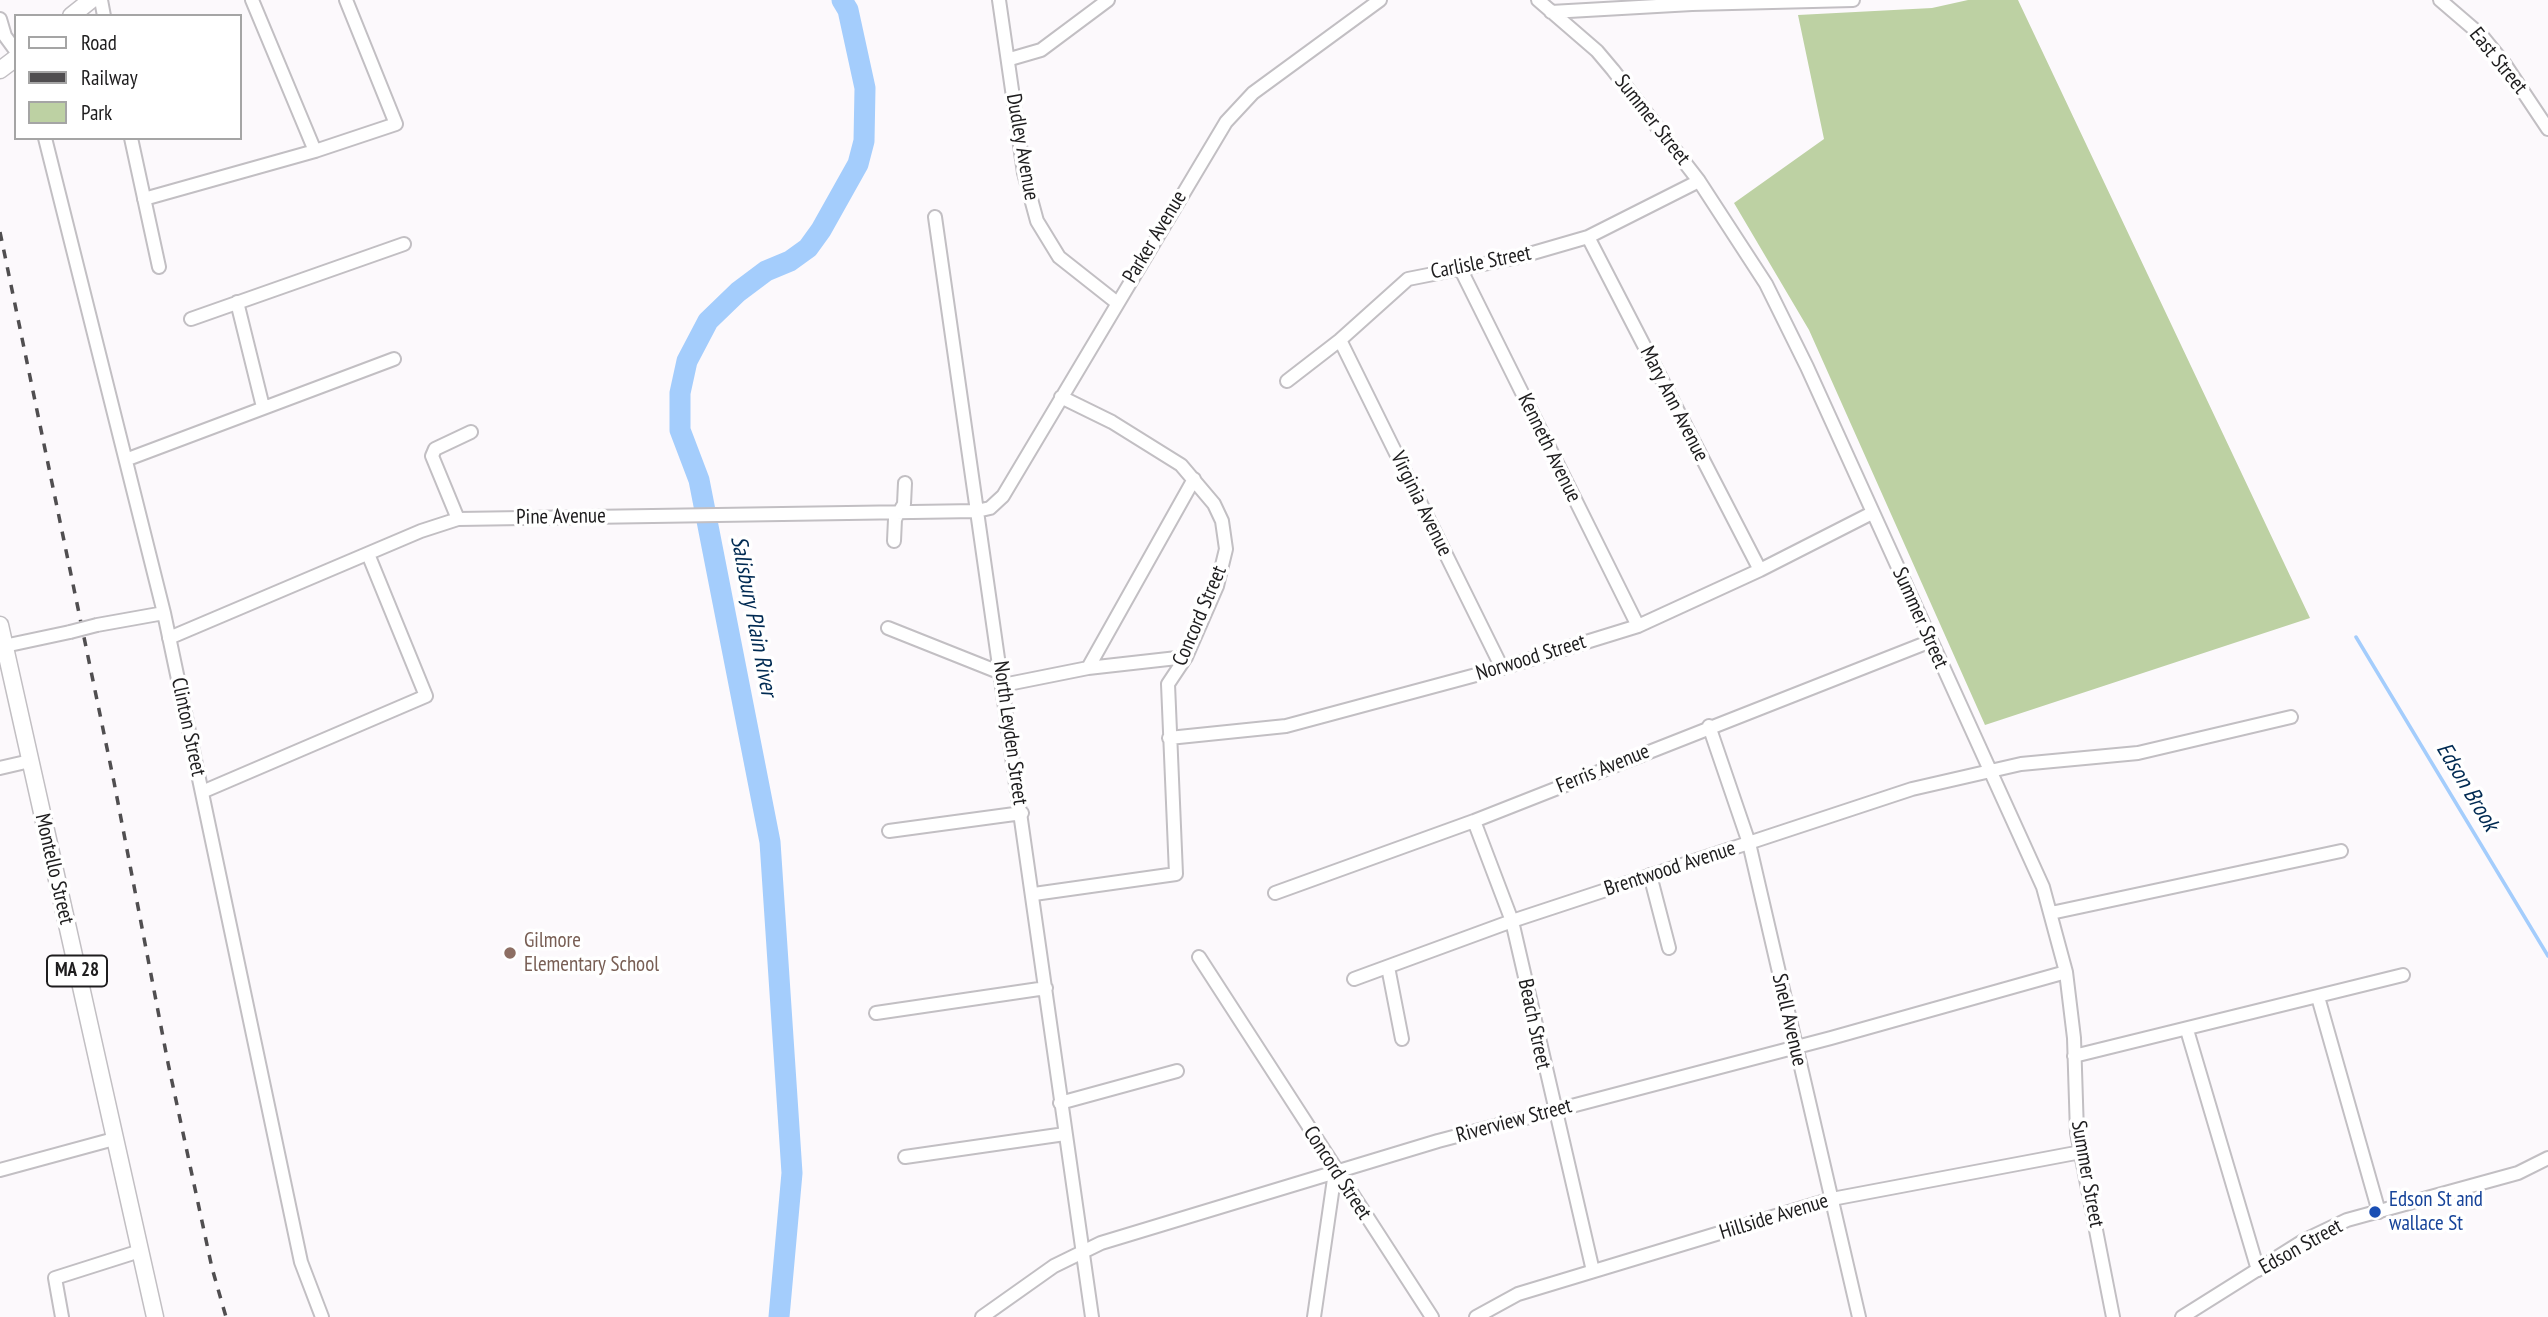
<!DOCTYPE html>
<html>
<head>
<meta charset="utf-8">
<style>
	body { margin:0 }
	#map { position:relative; width:2548px; height:1317px; overflow:hidden; background:#fcf9fc; font-family:"PT Sans Narrow",sans-serif }
	canvas { display:block }
	.legend { position:absolute; left:14px; top:14px; width:228px; height:126px; box-sizing:border-box; background:#fff; border:2px solid #a5a5a5; margin:0; padding:9px 12px; list-style:none; font-size:21px; color:#1e1d1e }
	.legend li { display:flex; align-items:center; gap:14px; height:35px }
	.legend b { width:35px; border:2px solid #a5a5a5 }
</style>
</head>
<body>
<div id="map">
<canvas width="2548" height="1317"></canvas>
<ul class="legend">
<li><b style="height:9px;background:#fff"></b>Road</li>
<li><b style="height:9px;background:#504e50"></b>Railway</li>
<li><b style="height:19px;background:#bdd1a3"></b>Park</li>
</ul>
</div>
<script>
const context = document.querySelector('canvas').getContext('2d');
context.lineJoin = 'round';
function paint(path, color) { context.fillStyle = color; context.fill(path, 'evenodd'); }
const shape = rows => new Path2D(rows.map(r => 'M' + r).join(''));
function trace(path, color, width, dash) { context.strokeStyle = color; context.lineWidth = width; context.lineCap = dash ? 'butt' : 'round'; context.setLineDash(dash || []); context.stroke(path); }
function label(font, color, halo, rows, align = 'center') {
  context.font = font + ' "PT Sans Narrow",sans-serif'; context.lineWidth = 7; context.setLineDash([]); context.textBaseline = 'middle'; context.strokeStyle = halo; context.fillStyle = color; for (const [text, x, y, turn = 0] of rows) {
    context.save(); context.translate(x, y); context.rotate((+turn || 0) * Math.PI / 180); context.textAlign = isNaN(turn) ? turn : align; if (halo) context.strokeText(text, 0, 0); context.fillText(text, 0, 0); context.restore();
  }
}
const green = shape([
	[1968,0,2018,0,2310,618,1985,725,1809,330,1734,203,1824,139,1798,15,1932,8]
]);
const stream = shape([
	[2356,637,2548,956]
]);
const river = shape([
	[779,1317,792,1173,770,842,699,480,680,430,680,393,687,361,708,321,738,292,766,271,790,261,808,248,821,230,858,164,864,141,865,88,848,10,842,0]
]);
const minor = shape([
	[101,0,104,16],
	[252,0,315,151],
	[999,0,1024,173,1037,221,1059,257,1116,302],
	[1538,0,1597,51,1613,70,1699,181,1766,284,1807,367,2043,887,2066,972,2074,1038,2077,1133,2113,1317],
	[2440,0,2482,36,2504,63,2548,129],
	[1551,12,1692,4,1853,0],
	[0,19,5,36,16,51],
	[1010,59,1041,50,1108,0],
	[45,138,164,613,301,1262,322,1317],
	[131,138,159,267],
	[144,199,315,151,396,124,346,0],
	[935,217,1092,1317],
	[1588,237,1760,570],
	[1461,270,1638,626],
	[237,302,263,407],
	[191,319,404,244],
	[1340,340,1502,668],
	[1287,381,1340,340,1408,279,1519,257,1588,237,1699,181],
	[128,459,394,359],
	[458,519,432,456,435,449,471,432],
	[894,541,895,519,904,504,905,483],
	[97,625,164,613],
	[888,628,1001,673],
	[169,638,421,531,458,519,977,511,990,508,1003,496,1226,122,1253,93,1380,0],
	[0,647,70,632],
	[1088,668,1194,479],
	[1003,685,1088,668,1186,657],
	[1709,726,1749,843,1859,1317],
	[1169,738,1286,726,1502,668,1638,626,1760,570,1872,513],
	[0,768,30,761],
	[202,792,426,696,368,554],
	[1474,821,1512,921,1593,1271],
	[889,831,1022,813],
	[1650,875,1669,948],
	[1275,893,1474,821,1931,641],
	[1034,894,1176,874,1168,684,1186,657,1217,586,1226,549,1222,521,1214,504,1181,465,1112,422,1061,397],
	[2051,913,2341,851],
	[1199,957,1432,1317],
	[1388,967,1402,1039],
	[1354,979,1512,921,1912,789,2021,764,2138,753,2291,717],
	[2318,997,2379,1212],
	[876,1013,1046,988],
	[2187,1030,2258,1270],
	[2074,1056,2403,975],
	[1060,1103,1177,1071],
	[905,1157,1065,1134],
	[0,1170,114,1139],
	[62,1317,55,1278,140,1251],
	[982,1317,1054,1266,1101,1243,1438,1141,1831,1038,2066,972],
	[1314,1317,1335,1172],
	[1476,1317,1518,1294,1832,1199,2081,1152],
	[2182,1317,2303,1241,2347,1220,2518,1173,2548,1158]
]);
const major = shape([
	[71,16,91,0],
	[0,70,16,58],
	[0,625,155,1317]
]);
const rail = shape([
	[0,232,114,782,168,1063,212,1268,226,1317]
]);
const minorBridge = shape([
	[70,632,97,625]
]);
const markers = [
	[510,953,7,"#8d6e63"],
	[2375,1212,7,"#1a4fb4"]
];
const shields = [
	[77,971,60]
];
const shieldNames = [
	["MA 28",77,971]
];
const streetNames = [
	["East Street",2498,61,51],
	["Summer Street",1652,120,52],
	["Dudley Avenue",1022,147,80],
	["Parker Avenue",1155,237,-59],
	["Carlisle Street",1481,263,-11],
	["Mary Ann Avenue",1674,404,63],
	["Kenneth Avenue",1549,448,64],
	["Virginia Avenue",1421,504,64],
	["Pine Avenue",561,517,-1],
	["Concord Street",1200,616,-67],
	["Summer Street",1920,618,66],
	["Norwood Street",1531,658,-17],
	["Clinton Street",188,727,78],
	["North Leyden Street",1010,733,82],
	["Ferris Avenue",1603,769,-22],
	["Montello Street",54,869,77],
	["Brentwood Avenue",1670,869,-18],
	["Snell Avenue",1789,1020,77],
	["Beach Street",1534,1024,78],
	["Riverview Street",1514,1121,-15],
	["Concord Street",1337,1173,57],
	["Summer Street",2087,1174,80],
	["Hillside Avenue",1774,1217,-17],
	["Edson Street",2301,1247,-29]
];
const educationNames = [
	["Gilmore",524,941],
	["Elementary School",524,965]
];
const transitNames = [
	["Edson St and",2389,1200],
	["wallace St",2389,1224]
];
const waterNames = [
	["Salisbury Plain River",753,616,79],
	["Edson Brook",2467,787,59]
];
paint(green, '#bdd1a3');
trace(stream, '#a4cdfc', 3.5);
trace(river, '#a4cdfc', 21);
trace(minor, '#c2bfc3', 16);
trace(major, '#c2bfc3', 19);
trace(minor, '#fff', 12);
trace(major, '#fff', 16);
trace(rail, '#504e50', 3.5, [9, 9]);
trace(minorBridge, '#c2bfc3', 16, []);
trace(minorBridge, '#fff', 12);
for (const [x, y, r, color] of markers) { const dot = new Path2D(); dot.arc(x, y, r, 0, 2 * Math.PI); context.fillStyle = color; context.fill(dot); trace(dot, '#fff', 2.5); }
for (const [x, y, w] of shields) { const box = new Path2D(); box.roundRect(x - w / 2, y - 15.5, w, 31, 5); context.fillStyle = '#fff'; context.fill(box); trace(box, '#1e1d1e', 2); }
label('bold 19px', '#1e1d1e', null, shieldNames);
label('21px', '#1e1d1e', '#fff', streetNames);
label('21px', '#785e54', '#fff', educationNames, 'left');
label('21px', '#164399', '#fff', transitNames, 'left');
label('italic 23px', '#002a52', '#fff', waterNames);
</script>
</body>
</html>
